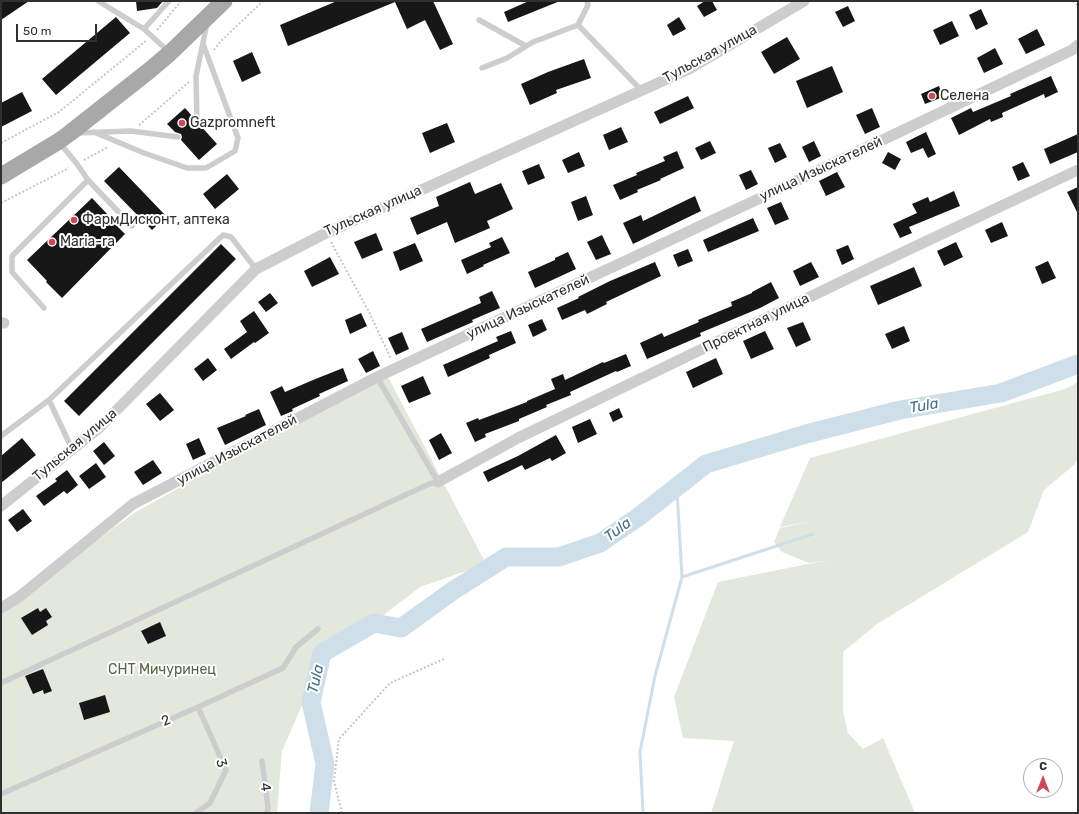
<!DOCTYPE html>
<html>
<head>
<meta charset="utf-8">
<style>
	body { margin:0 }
	#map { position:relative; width:1079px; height:814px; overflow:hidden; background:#fff; font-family:Rubik,sans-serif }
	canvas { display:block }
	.frame { position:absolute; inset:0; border:2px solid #303030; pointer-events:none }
	.north { position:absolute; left:1023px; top:758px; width:40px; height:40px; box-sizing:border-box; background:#fff; border:1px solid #acacac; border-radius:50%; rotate:0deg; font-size:11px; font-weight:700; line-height:16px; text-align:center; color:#303030 }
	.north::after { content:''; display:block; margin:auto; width:14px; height:18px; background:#d24753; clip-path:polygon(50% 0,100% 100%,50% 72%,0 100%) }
	.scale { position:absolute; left:16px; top:24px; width:81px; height:18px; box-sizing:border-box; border:2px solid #303030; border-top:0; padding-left:5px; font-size:12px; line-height:14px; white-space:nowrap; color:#303030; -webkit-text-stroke:3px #fff; paint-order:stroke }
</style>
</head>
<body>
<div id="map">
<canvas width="1079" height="814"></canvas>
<div class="frame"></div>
<div class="north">С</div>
<div class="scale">50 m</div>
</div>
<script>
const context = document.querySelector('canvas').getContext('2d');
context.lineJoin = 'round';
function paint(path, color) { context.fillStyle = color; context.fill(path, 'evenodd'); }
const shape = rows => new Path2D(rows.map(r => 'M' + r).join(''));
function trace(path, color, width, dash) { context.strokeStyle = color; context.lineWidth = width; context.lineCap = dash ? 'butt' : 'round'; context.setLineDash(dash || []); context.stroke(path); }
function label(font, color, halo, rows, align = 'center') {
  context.font = font + ' Rubik,sans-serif'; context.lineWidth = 4; context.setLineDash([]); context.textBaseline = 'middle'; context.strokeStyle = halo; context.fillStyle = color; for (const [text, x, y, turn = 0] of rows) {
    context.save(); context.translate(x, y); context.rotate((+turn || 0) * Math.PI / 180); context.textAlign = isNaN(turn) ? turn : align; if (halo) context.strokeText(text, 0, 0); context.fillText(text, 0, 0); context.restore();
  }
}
const green = shape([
	[386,373,486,564,420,587,320,664,282,751,277,813,1,813,1,608,19,597,134,513,377,377],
	[1078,382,1078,457,1075,464,1044,490,1028,532,877,624,843,652,843,711,848,733,863,749,883,738,915,813,711,813,734,741,683,738,674,697,718,582,828,560,809,563,782,552,774,542,780,528,813,521,780,527,810,458,1065,389]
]);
const stream = shape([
	[682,577,813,534],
	[643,813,640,752,655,676,682,577,677,491,706,464]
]);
const river = shape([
	[319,813,325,764,311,702,322,653,374,623,401,628,454,590,506,557,559,557,600,543,637,518,706,464,806,434,900,410,1001,393,1078,364]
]);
const building = shape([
	[1,1,29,1,1,20],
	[136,1,163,1,157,8,137,11],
	[337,1,433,1,453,44,440,50,425,20,407,29,395,2,288,46,280,25],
	[529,1,560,1,508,22,504,12],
	[705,1,712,1,717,10,704,17,697,6],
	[848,6,855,21,843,27,835,12],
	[981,9,988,24,976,30,969,15],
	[116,17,130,33,56,95,42,79],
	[679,17,686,29,673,36,667,25],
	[952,21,959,36,940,45,933,30],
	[1037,29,1045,45,1026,54,1018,39],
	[787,37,800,59,774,74,761,52],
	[995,48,1003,64,984,73,977,58],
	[252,52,261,73,242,82,233,61],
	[584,59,591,78,556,90,557,93,530,105,521,84,548,72],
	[832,66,843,92,807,108,796,81],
	[1051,76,1058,92,1045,98,1044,94,1002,113,1003,117,991,122,990,119,959,135,951,118,971,108,973,112,1011,96,1010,94],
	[939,86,943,97,925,104,921,94],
	[22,92,32,111,1,127,1,103],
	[688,96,694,108,660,124,654,112],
	[185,108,193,117,194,125,197,126,200,125,217,144,199,160,181,140,182,137,181,134,175,132,167,124],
	[872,108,880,127,865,134,856,115],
	[447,123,455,142,430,153,422,133],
	[621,127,628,142,609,150,603,135],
	[926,132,936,154,928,158,923,148,911,153,906,142],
	[1078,134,1078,152,1050,164,1044,149],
	[710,141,716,153,701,160,695,148],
	[814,141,821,156,809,162,802,147],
	[780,143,787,157,775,163,768,148],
	[677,151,684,168,660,179,661,180,637,190,638,192,620,200,613,185,637,175,636,173,665,161,663,157],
	[579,152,585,166,568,173,562,160],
	[888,152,901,159,895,170,882,163],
	[1023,162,1030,176,1018,181,1012,167],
	[539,164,545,178,528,185,522,171],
	[119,167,166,216,152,230,104,181],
	[751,170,758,184,746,190,739,175],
	[837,172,845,187,826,196,819,181],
	[227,174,239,189,215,209,203,194],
	[470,182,475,194,501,183,513,209,487,221,490,228,455,243,447,222,417,235,410,218,439,206,436,197],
	[1078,187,1078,214,1067,192],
	[954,191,960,206,909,227,912,233,900,238,893,224,917,213,912,204,928,197,930,202],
	[586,196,593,215,578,221,571,202],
	[695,196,701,211,633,244,623,223,641,215,643,221],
	[92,198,109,216,108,217,125,234,62,298,46,282,47,281,27,260],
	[781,202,789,219,775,225,767,208],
	[753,218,759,231,708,252,703,240],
	[1002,222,1008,236,991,243,985,230],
	[376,233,383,250,362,259,354,242],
	[602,235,611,254,596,260,587,242],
	[502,237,510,253,483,265,484,266,467,274,461,260,491,247,489,243],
	[956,242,963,257,944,266,937,251],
	[415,243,423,261,400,271,393,252],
	[221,244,236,259,79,416,64,401],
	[848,245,854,259,842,265,836,250],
	[688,249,693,261,678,267,673,255],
	[568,252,576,269,535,288,528,272,555,260,555,258],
	[330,257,339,274,312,287,304,271],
	[1048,261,1056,278,1042,284,1035,267],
	[655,262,661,276,606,302,607,304,587,314,585,310,562,320,557,308,579,298,578,297,610,281],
	[811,262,819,277,800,286,793,271],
	[914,267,922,286,878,305,870,286],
	[771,282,779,298,760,308,700,333,701,336,647,359,640,343,662,333,664,337,699,322,698,320,732,306,731,302,752,293,752,292],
	[492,291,500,308,472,320,473,322,427,342,421,329,481,303,479,297],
	[270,293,278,303,266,312,258,302],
	[254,311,269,333,255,343,254,342,231,359,224,349,247,332,240,321],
	[361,313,367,326,350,334,345,320],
	[542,319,547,330,533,337,528,325],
	[803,322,811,340,796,347,787,328],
	[904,326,910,341,892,349,885,334],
	[511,331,516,343,489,355,490,358,448,377,443,365,498,341,496,337],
	[765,331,774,349,751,359,743,341],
	[402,332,409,349,396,355,388,338],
	[373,351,380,366,366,373,358,359],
	[626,354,631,366,617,372,616,371,570,392,571,395,546,405,547,407,519,419,519,421,485,434,486,437,475,442,466,423,478,418,479,420,527,402,527,401,555,389,551,379,563,374,565,380,603,362,604,363],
	[208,358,217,370,203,381,194,369],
	[716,358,723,374,693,388,686,372],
	[343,368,348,381,319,394,320,396,292,409,293,411,281,416,270,392,282,386,285,392,313,380],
	[423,376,431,394,409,403,401,386],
	[160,393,174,410,160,421,146,404],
	[619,408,623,417,613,422,609,413],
	[259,409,266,425,225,445,217,428,246,416,245,415],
	[590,419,597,434,578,443,572,427],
	[441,433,452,453,439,460,429,440],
	[556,435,566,453,552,461,550,458,525,470,522,465,488,482,483,472,518,456],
	[22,438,36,455,1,483,1,456],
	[199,438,206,454,193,460,186,444],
	[104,442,115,456,104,465,93,451],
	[153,460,162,473,143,485,134,472],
	[96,463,106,477,89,489,79,476],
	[67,470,78,485,67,494,64,491,44,506,36,496,57,481,55,479],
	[23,509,32,521,17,532,8,520],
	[38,608,40,612,46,608,52,617,46,621,48,625,32,635,21,618],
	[160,622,166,636,148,644,141,631],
	[43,669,52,691,44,694,43,690,33,694,25,676],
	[105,695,110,712,84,720,79,703]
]);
const path = shape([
	[1073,1,1078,6],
	[157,30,181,1],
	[214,50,220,42,263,1],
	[139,125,189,82],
	[1,143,59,112,147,40],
	[84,160,108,147],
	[1,203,69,168],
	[331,242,369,312,391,359],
	[342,813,334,781,339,739,390,683,444,659]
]);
const service = shape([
	[98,1,144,29,169,52],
	[479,20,526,46],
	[578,25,641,90],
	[144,29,169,1],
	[482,68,507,58,533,42,578,25,588,5,587,1],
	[197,122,196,76,207,23],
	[94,132,144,153,187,168,206,168,235,151,238,138,203,44],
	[77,133,131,131,178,137],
	[59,142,77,164,88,180],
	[44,308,12,272,12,256,88,180,132,226],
	[49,400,72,449],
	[1,436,49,400,223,235,231,237,256,269],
	[1,683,429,484,438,482,377,377],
	[262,761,268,807,267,813],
	[1,794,198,707,283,668,296,647,318,629],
	[196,813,210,803,226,770,198,707]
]);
const minor = shape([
	[1,323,4,323],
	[438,482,518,438,876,265,1078,170],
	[1,506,99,428,256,269,326,233,689,69,804,1],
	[1,608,19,597,133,504,377,377,756,200,1072,50,1078,45]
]);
const primary = shape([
	[1,176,59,141,70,133,150,70,170,53,224,1]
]);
const markers = [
	[932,96,4,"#d24753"],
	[182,123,4,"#d24753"],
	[74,220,4,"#d24753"],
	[52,242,4,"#d24753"]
];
const streetNames = [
	["Тульская улица",710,54,-29],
	["улица Изыскателей",821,169,-25],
	["Тульская улица",373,211,-24],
	["улица Изыскателей",528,307,-25],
	["Проектная улица",756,323,-26],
	["Тульская улица",75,445,-40],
	["улица Изыскателей",237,450,-28],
	["2",166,721,-24],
	["3",221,763,73],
	["4",265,787,83]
];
const poiNames = [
	["Селена",940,96],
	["Gazpromneft",190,123],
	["ФармДисконт, аптека",82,220],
	["Maria-ra",60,242]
];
const parkNames = [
	["СНТ Мичуринец",162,670]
];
const waterNames = [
	["Tula",924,406,-10],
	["Tula",618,530,-37],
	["Tula",316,679,-77]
];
paint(green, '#e3e8dc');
trace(stream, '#cedfe9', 3);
trace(river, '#cedfe9', 19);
paint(building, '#171717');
trace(path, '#c7c7c7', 2, [2, 2]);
trace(service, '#cdcdcd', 5.5);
trace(minor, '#cdcdcd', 11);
trace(primary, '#a8a8a8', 17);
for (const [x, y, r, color] of markers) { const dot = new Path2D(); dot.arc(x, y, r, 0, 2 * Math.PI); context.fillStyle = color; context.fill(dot); trace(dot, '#fff', 1.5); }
label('14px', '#303030', '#fff', streetNames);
label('14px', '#303030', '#fff', poiNames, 'left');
label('14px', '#546742', '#fff', parkNames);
label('italic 15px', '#467089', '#fff', waterNames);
</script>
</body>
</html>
